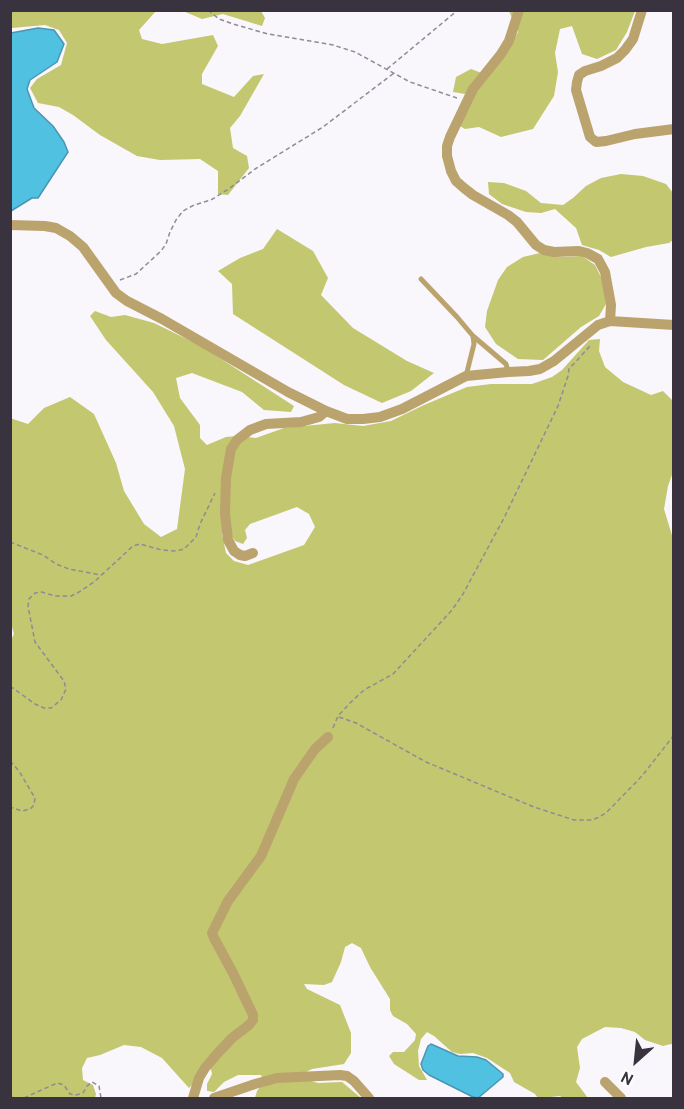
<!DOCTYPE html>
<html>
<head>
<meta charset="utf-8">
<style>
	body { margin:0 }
	#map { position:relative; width:684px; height:1109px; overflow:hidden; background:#f9f6fc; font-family:Overpass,sans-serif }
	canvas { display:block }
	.frame { position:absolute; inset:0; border:12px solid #39333f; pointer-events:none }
	.north { position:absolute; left:606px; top:1031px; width:60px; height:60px; -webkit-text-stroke:4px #fff; paint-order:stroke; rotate:207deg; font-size:16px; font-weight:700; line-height:24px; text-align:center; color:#39333f }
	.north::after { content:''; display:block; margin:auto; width:21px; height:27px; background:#39333f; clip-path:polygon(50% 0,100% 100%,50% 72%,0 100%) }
</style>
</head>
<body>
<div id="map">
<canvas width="684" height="1109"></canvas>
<div class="frame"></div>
<div class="north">N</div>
</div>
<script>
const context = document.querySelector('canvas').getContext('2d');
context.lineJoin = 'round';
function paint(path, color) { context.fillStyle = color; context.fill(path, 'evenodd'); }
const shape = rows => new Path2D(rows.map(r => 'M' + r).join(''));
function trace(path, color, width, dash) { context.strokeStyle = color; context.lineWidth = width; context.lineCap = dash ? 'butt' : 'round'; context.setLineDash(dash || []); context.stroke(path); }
const forest = shape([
	[10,11,156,11,139,30,142,39,162,44,213,35,218,46,202,74,202,84,234,97,253,76,264,74,240,116,230,128,233,148,247,156,249,168,228,195,218,194,218,171,200,159,160,160,137,156,100,135,73,115,59,107,38,103,30,88,37,79,61,65,67,43,59,30,45,25,12,28,11,27],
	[183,11,261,11,265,18,262,26,223,14,202,19],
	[509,11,635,11,627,32,616,50,597,59,582,54,572,26,560,29,555,53,558,72,554,96,533,129,501,137,479,127,465,129,460,126,465,94,453,92,456,77,471,69,487,75,505,54,518,32],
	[621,174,643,176,666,184,673,193,673,240,669,243,646,247,611,257,599,250,582,245,576,228,555,209,541,213,526,212,502,204,489,194,488,182,504,183,526,191,541,203,563,205,573,198,586,186,601,178],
	[277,229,313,251,328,278,321,295,353,328,407,361,434,373,411,391,382,403,344,385,233,314,232,284,218,271,240,258,263,249],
	[540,253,562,257,582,256,595,265,602,279,606,304,599,316,581,327,543,360,518,359,496,344,485,327,487,311,498,280,507,267,523,257],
	[95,311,111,317,125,315,154,323,201,346,294,406,291,412,264,410,242,392,192,373,176,378,180,398,200,425,200,438,207,445,226,437,237,436,256,438,284,428,335,423,363,426,391,421,424,405,467,387,491,384,532,384,552,377,562,370,589,340,600,339,599,351,605,367,623,382,651,395,663,391,673,401,673,472,668,486,664,509,674,542,673,1045,671,1044,663,1046,645,1040,635,1032,621,1028,605,1027,582,1039,577,1047,580,1068,576,1082,588,1098,563,1098,560,1096,550,1097,548,1098,538,1098,535,1094,514,1082,510,1073,487,1058,473,1053,460,1054,452,1052,434,1036,427,1032,421,1039,418,1051,419,1066,427,1080,419,1080,394,1064,389,1056,393,1052,404,1052,415,1040,416,1034,407,1024,393,1016,390,1010,390,999,370,967,361,948,352,943,345,947,341,962,332,982,324,985,304,984,307,989,340,1005,351,1033,351,1053,344,1064,312,1069,306,1072,308,1080,318,1083,342,1082,361,1098,291,1098,286,1097,283,1098,255,1098,257,1091,264,1082,261,1075,238,1075,224,1082,214,1092,207,1091,207,1084,212,1074,210,1065,189,1088,162,1058,141,1047,124,1045,100,1055,87,1058,82,1068,83,1080,93,1085,96,1094,95,1098,11,1098,10,642,14,634,10,620,10,418,28,424,44,408,70,397,94,414,116,463,124,491,144,524,161,537,177,529,185,469,174,426,153,392,106,340,90,316],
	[297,507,309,514,315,527,304,545,248,565,234,561,226,553,222,534,227,529,235,541,243,544,247,538,245,530,250,524]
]);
const water = shape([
	[38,28,54,30,64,44,57,62,30,80,27,89,34,108,53,126,64,142,68,152,38,198,32,198,11,211,11,33,38,28],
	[431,1044,458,1056,477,1057,486,1060,503,1074,503,1077,478,1098,473,1097,429,1075,423,1070,421,1064,428,1046,431,1044]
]);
const path = shape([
	[208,10,219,19,233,24,268,34,333,45,355,52,410,82,457,98],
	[10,15,13,10],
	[387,69,458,10],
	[120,280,136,274,161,251,166,244,170,232,176,220,183,211,194,205,211,200,230,188,255,169,323,127,394,73],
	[10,542,43,555,56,564,69,569,101,575],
	[10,686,35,704,44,708,51,708,61,700,66,689,64,681,35,642,28,606,29,599,35,593,42,592,55,596,71,596,79,592,94,582,133,546,140,544,162,550,176,551,184,549,196,537,200,524,215,493],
	[339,717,356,723,426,762,534,807,574,820,591,820,597,818,606,813,642,776,674,735],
	[333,728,338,716,350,703,364,690,393,674,452,610,463,594,504,518,558,406,568,376,569,369,590,346],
	[10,761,19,771,35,798,34,805,30,809,22,811,10,807],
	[10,1097,16,1098],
	[24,1098,57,1083,64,1085,70,1094,76,1095,83,1093,87,1086,92,1082,99,1086,101,1098]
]);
const service = shape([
	[421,279,457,317,473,336,506,364,508,371],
	[466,376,474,344,473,336]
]);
const minor = shape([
	[519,10,509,41,501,54,473,89,450,137,447,146,447,156,451,171,456,181,464,188,473,195,508,215,517,222,536,245,544,250,554,252,579,251,587,253,598,259,605,272,611,305,610,321],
	[642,10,633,39,625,50,617,58,601,66,585,71,579,75,577,82,576,90,590,137,596,142,606,141,635,134,674,129],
	[10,225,45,226,56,228,70,236,83,247,116,293,127,301,162,319,288,392,326,411,347,419,363,419,380,417,402,409,466,376,508,372,529,371,540,369,554,361,598,325,610,321,674,325],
	[253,553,245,556,240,555,234,551,228,540,225,513,226,478,231,449,237,440,250,430,266,424,301,422,319,417,326,411],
	[605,1082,621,1098],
	[193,1098,199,1078,205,1068,217,1054,232,1038,249,1025,253,1020,253,1015,233,973,214,938,212,933,228,901,261,856,294,779,315,749,328,737],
	[214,1098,255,1084,277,1078,340,1075,347,1076,354,1081,369,1098]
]);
paint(forest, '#c2c770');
paint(water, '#51c1e2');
trace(water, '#4a96b1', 1.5);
trace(path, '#908b95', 1.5, [4.5, 3]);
trace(service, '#baa36d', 5);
trace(minor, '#baa36d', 10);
</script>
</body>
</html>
